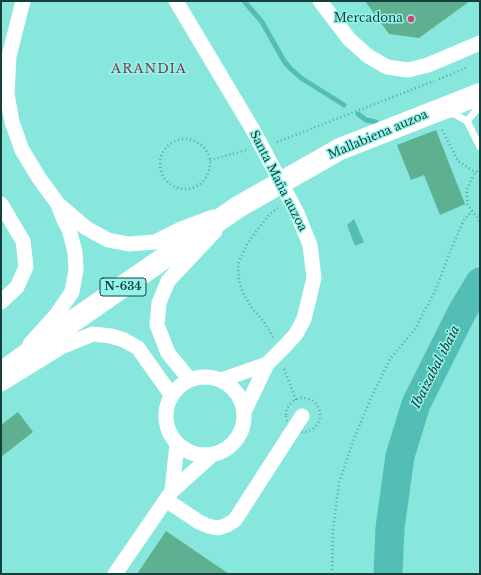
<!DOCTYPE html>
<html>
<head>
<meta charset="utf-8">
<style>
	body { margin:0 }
	#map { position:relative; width:481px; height:575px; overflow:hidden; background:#88e7dd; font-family:"Libre Baskerville",serif }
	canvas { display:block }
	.frame { position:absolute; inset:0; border:2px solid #153f3b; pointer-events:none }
</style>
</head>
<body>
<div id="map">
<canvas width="481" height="575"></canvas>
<div class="frame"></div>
</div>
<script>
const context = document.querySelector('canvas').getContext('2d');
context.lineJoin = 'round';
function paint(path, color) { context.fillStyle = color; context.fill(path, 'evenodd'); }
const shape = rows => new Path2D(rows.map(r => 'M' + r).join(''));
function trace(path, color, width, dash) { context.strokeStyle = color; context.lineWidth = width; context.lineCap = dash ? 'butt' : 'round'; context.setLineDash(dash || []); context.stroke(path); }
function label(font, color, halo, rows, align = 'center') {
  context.font = font + ' "Libre Baskerville",serif'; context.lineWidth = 3; context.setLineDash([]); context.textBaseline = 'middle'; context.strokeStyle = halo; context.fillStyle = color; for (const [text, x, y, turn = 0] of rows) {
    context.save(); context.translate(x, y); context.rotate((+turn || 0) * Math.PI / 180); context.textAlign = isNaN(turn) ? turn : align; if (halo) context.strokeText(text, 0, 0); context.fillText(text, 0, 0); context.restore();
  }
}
const water = shape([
	[354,219,364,242,355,246,347,225]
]);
const stream = shape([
	[244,1,262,22,284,61,290,68,301,78,344,105],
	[358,114,366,120,376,122,377,124]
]);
const river = shape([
	[388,574,390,528,400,456,416,404,462,312,480,282]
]);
const building = shape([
	[365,1,470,1,419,38,389,34],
	[436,130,465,204,440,215,424,175,411,180,397,145],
	[18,412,33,432,1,457,1,425],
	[166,531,229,574,137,574]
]);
const path = shape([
	[439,79,466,68],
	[442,130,458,161,476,173],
	'160 164a25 25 0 1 1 50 0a25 25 0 1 1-50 0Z',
	[277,142,434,81],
	[210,160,247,150],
	[480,168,473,176,467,189,467,204,480,222],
	[273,337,264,322,252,308,244,295,239,281,238,264,247,244,258,229,270,214,278,208],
	[284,369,296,400],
	'286 415a17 17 0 1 1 34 0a17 17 0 1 1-34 0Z',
	[332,574,333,529,339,483,353,441,370,400,390,359,415,329,435,291,452,247,464,220,472,211]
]);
const service = shape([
	[448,114,454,114,467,121,480,147],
	[467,121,480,106]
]);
const minor = shape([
	[23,1,9,56,7,94,12,122,22,150,39,178,58,204,86,228,108,240,129,244,155,242,181,229,213,217],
	[176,1,253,130,297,213,310,245,314,278,304,319,296,334,286,345,267,364,221,380],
	[320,1,349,39,368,56,387,67,408,70,428,65,480,43],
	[1,204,23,241,26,267,17,287,1,302],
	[30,344,57,314,72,292,76,270,75,252,69,229,64,220,59,207],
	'166 416a39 39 0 1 1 78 0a39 39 0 1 1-78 0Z',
	[190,380,168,353,157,325,159,303,168,281,215,231],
	[1,384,61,347,93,334,111,336,124,340,138,348,172,396],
	[245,410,267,364],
	[172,491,177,444],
	[166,500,199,522,208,526,218,528,227,525,235,520,302,416],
	[115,574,172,491,212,455]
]);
const trunk = shape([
	[1,373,76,319,238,207,340,149,480,94]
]);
const markers = [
	[411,19,4,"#d2446d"]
];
const shields = [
	[123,287,46]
];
const shieldNames = [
	["N-634",123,287]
];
const poiNames = [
	["Mercadona",403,19]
];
const streetNames = [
	["Mallabiena auzoa",378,135,-23],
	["Santa Maña auzoa",278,181,63]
];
const neighbourhoodNames = [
	["ARANDIA",149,69]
];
const waterNames = [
	["Ibaizabal ibaia",436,367,-63]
];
paint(water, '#53beb5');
trace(stream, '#53beb5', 5);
trace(river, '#53beb5', 29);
paint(building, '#5faf91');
trace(path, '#5ba59d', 2.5, [1, 3]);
trace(service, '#fff', 7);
trace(minor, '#fff', 15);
trace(trunk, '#fff', 22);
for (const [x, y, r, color] of markers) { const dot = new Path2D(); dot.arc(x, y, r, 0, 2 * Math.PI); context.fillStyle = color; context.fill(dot); trace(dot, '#95f5eb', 1.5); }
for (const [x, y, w] of shields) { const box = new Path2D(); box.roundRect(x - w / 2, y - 9, w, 18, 3); context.fillStyle = '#95f5eb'; context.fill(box); trace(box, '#153f3b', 1); }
label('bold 11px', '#153f3b', null, shieldNames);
label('12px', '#153f3b', '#95f5eb', poiNames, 'right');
label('12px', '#153f3b', '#95f5eb', streetNames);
context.letterSpacing = '1px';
label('13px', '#823b4c', '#95f5eb', neighbourhoodNames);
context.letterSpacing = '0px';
label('italic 13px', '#173834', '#95f5eb', waterNames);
</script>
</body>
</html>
